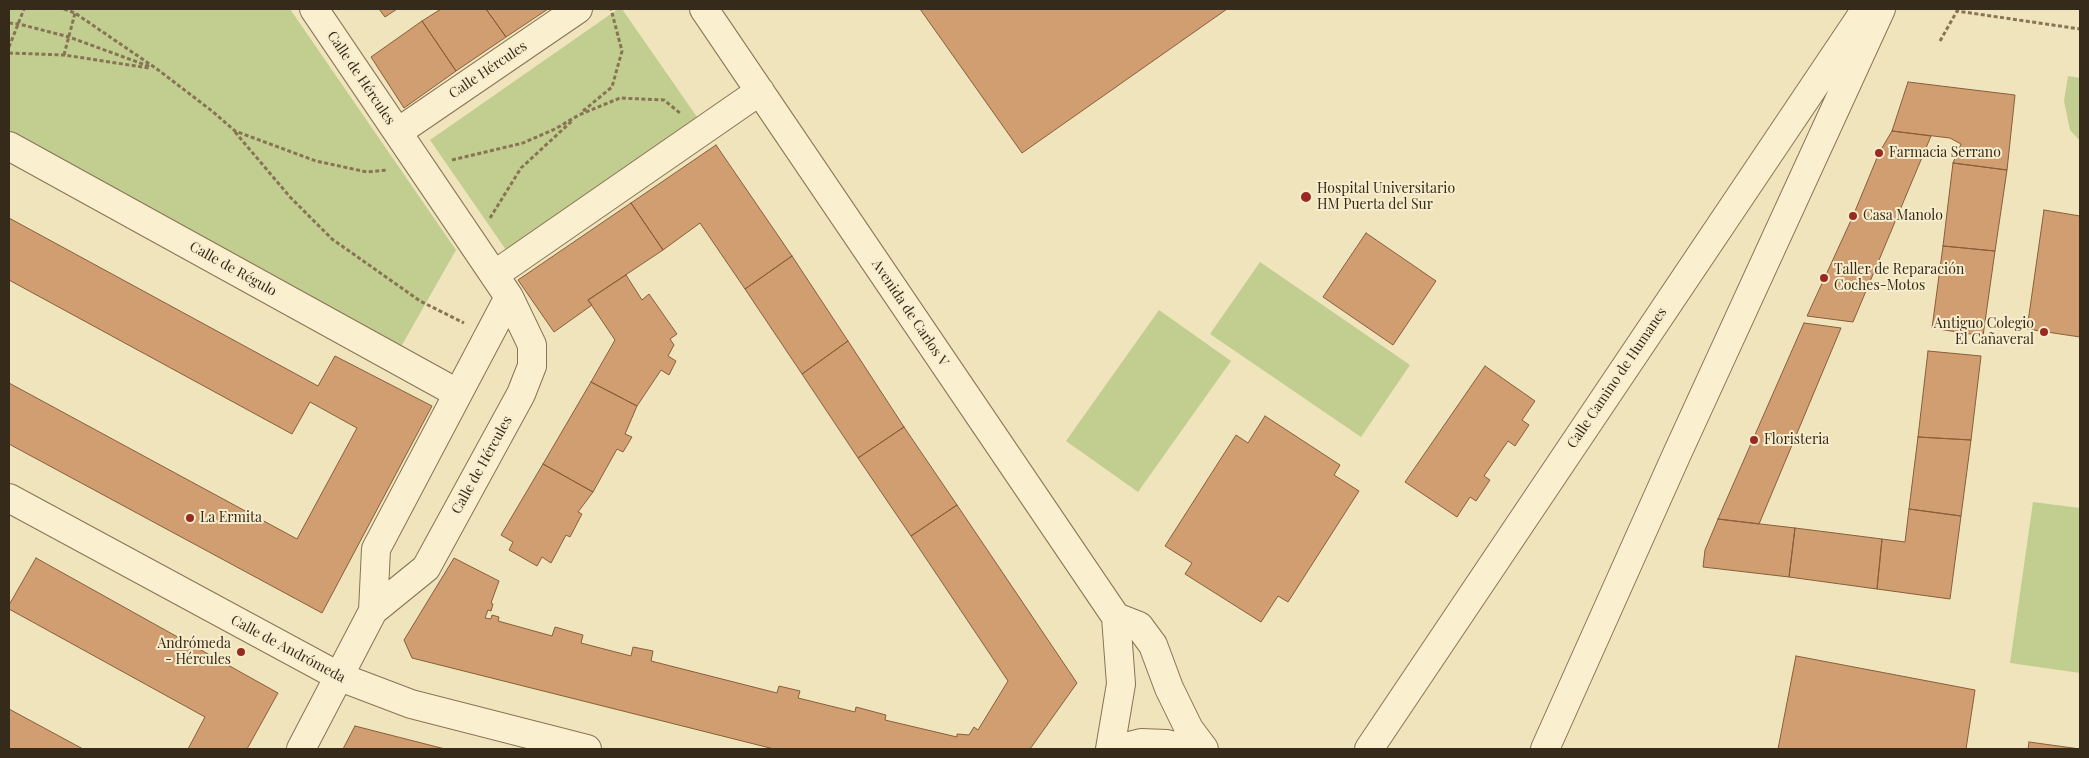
<!DOCTYPE html>
<html>
<head>
<meta charset="utf-8">
<style>
	body { margin:0 }
	#map { position:relative; width:2089px; height:758px; overflow:hidden; background:#efe4bc; font-family:"Playfair Display",serif }
	canvas { display:block }
	.frame { position:absolute; inset:0; border:10px solid #362a1b; pointer-events:none }
</style>
</head>
<body>
<div id="map">
<canvas width="2089" height="758"></canvas>
<div class="frame"></div>
</div>
<script>
const context = document.querySelector('canvas').getContext('2d');
context.lineJoin = 'round';
function paint(path, color) { context.fillStyle = color; context.fill(path, 'evenodd'); }
const shape = rows => new Path2D(rows.map(r => 'M' + r).join(''));
function trace(path, color, width, dash) { context.strokeStyle = color; context.lineWidth = width; context.lineCap = dash ? 'butt' : 'round'; context.setLineDash(dash || []); context.stroke(path); }
function label(font, color, halo, rows, align = 'center') {
  context.font = font + ' "Playfair Display",serif'; context.lineWidth = 4; context.setLineDash([]); context.textBaseline = 'middle'; context.strokeStyle = halo; context.fillStyle = color; for (const [text, x, y, turn = 0] of rows) {
    context.save(); context.translate(x, y); context.rotate((+turn || 0) * Math.PI / 180); context.textAlign = isNaN(turn) ? turn : align; if (halo) context.strokeText(text, 0, 0); context.fillText(text, 0, 0); context.restore();
  }
}
const green = shape([
	[9,9,290,9,456,250,398,352,9,139],
	[618,9,622,9,697,117,506,250,430,140],
	[2068,76,2080,78,2080,141,2070,130,2064,101],
	[1260,262,1410,365,1361,437,1210,334],
	[1159,310,1231,361,1138,492,1066,441],
	[2033,502,2080,508,2080,673,2010,663]
]);
const building = shape([
	[379,9,397,9,385,17,379,9],
	[441,9,486,9,506,37,456,71,422,21,441,9],
	[486,9,548,9,506,37,486,9],
	[920,9,1227,9,1022,153,920,9],
	[422,21,456,71,404,108,371,57,422,21],
	[1908,82,2015,95,2007,170,1953,163,1961,144,1950,138,1892,131,1908,82],
	[1892,131,1931,136,1853,322,1807,316,1853,216,1879,153,1892,131],
	[716,145,792,256,745,289,700,223,663,250,631,203,716,145],
	[1953,163,2007,170,1995,251,1943,246,1953,163],
	[631,203,663,250,588,300,592,305,554,332,518,280,631,203],
	[2044,210,2080,216,2080,337,2027,329,2044,210],
	[9,218,318,386,335,356,432,406,322,613,9,444,9,383,297,539,357,428,310,402,292,434,9,280,9,218],
	[1366,233,1436,281,1393,345,1323,297,1366,233],
	[1943,246,1995,251,1983,336,1932,328,1943,246],
	[792,256,848,341,802,374,745,289,792,256],
	[626,275,642,300,649,294,677,334,670,339,674,345,668,356,676,361,669,375,661,370,637,406,591,382,615,340,588,300,626,275],
	[1804,323,1841,328,1759,524,1718,519,1804,323],
	[848,341,904,427,858,458,802,374,848,341],
	[1928,351,1981,356,1971,440,1918,437,1928,351],
	[1485,366,1535,401,1522,420,1529,425,1515,446,1508,441,1484,476,1490,480,1476,501,1470,497,1457,517,1405,482,1485,366],
	[591,382,637,406,625,434,632,437,623,452,617,449,593,492,543,464,591,382],
	[1265,416,1340,465,1334,475,1359,491,1288,602,1278,596,1261,622,1185,574,1192,563,1165,546,1236,435,1248,443,1265,416],
	[904,427,957,505,911,536,858,458,904,427],
	[1918,437,1971,440,1961,516,1909,509,1918,437],
	[543,464,593,492,578,512,582,514,570,537,566,535,551,563,542,557,537,566,509,550,513,542,501,535,543,464],
	[957,505,1077,683,1030,749,774,749,412,658,404,640,454,558,499,581,491,603,493,604,491,611,488,610,485,618,491,619,492,615,499,617,498,621,552,636,555,627,583,635,581,643,631,656,633,647,653,651,651,661,777,693,779,686,800,691,798,698,855,712,856,707,886,715,885,720,957,737,957,734,969,735,974,727,978,730,1008,681,911,536,957,505],
	[1909,509,1961,516,1950,599,1877,589,1882,539,1905,542,1909,509],
	[1718,519,1795,528,1789,577,1703,567,1705,550,1718,519],
	[1795,528,1882,539,1877,589,1789,577,1795,528],
	[36,558,278,693,247,749,188,749,205,717,9,609,9,605,36,558],
	[1796,656,1975,690,1966,749,1778,749,1796,656],
	[9,709,83,749,9,749,9,709],
	[355,726,445,749,343,749,355,726],
	[2029,742,2080,749,2028,749,2029,742]
]);
const path = shape([
	[64,9,75,13,157,69,212,111,235,131,316,161,367,172,387,170],
	[9,23,19,24,69,37,151,67],
	[1940,41,1957,11,2080,29],
	[9,47,24,9],
	[9,53,64,55,149,68],
	[64,55,75,13],
	[583,111,612,87,622,51,611,9],
	[235,132,290,197,332,239,420,301,464,323],
	[452,160,523,143,555,129,579,115,620,98,664,100,680,113],
	[490,218,521,168,573,120]
]);
const minor = shape([
	[314,9,509,297],
	[704,9,1116,617,1121,684,1110,749],
	[398,132,578,9],
	[9,146,457,393],
	[494,275,760,91],
	[9,498,340,677,411,704,587,749],
	[1116,617,1139,626,1153,645,1169,688,1189,729,1204,749],
	[301,749,373,611,376,549,509,297,532,345,532,366,521,394,426,568,373,611],
	[1117,749,1141,743,1167,744,1187,749],
	[1369,749,1866,9],
	[1545,749,1676,456,1881,9]
]);
const markers = [
	[1879,153,5,"#992a22"],
	[1306,197,6,"#992a22"],
	[1853,216,5,"#992a22"],
	[1824,278,5,"#992a22"],
	[2044,332,5,"#992a22"],
	[1754,440,5,"#992a22"],
	[190,518,5,"#992a22"],
	[241,652,5,"#992a22"]
];
const streetNames = [
	["Calle Hércules",488,70,-34],
	["Calle de Hércules",361,78,56],
	["Calle de Régulo",233,269,29],
	["Avenida de Carlos V",910,313,56],
	["Calle Camino de Humanes",1617,378,-56],
	["Calle de Hércules",482,465,-61],
	["Calle de Andrómeda",288,649,28]
];
const poiNames = [
	["Farmacia Serrano",1889,153],
	["Hospital Universitario",1317,189],
	["HM Puerta del Sur",1317,205],
	["Casa Manolo",1863,216],
	["Taller de Reparación",1834,270],
	["Coches-Motos",1834,286],
	["Antiguo Colegio",2034,324,"right"],
	["El Cañaveral",2034,340,"right"],
	["Floristeria",1764,440],
	["La Ermita",200,518],
	["Andrómeda",231,644,"right"],
	["- Hércules",231,660,"right"]
];
paint(green, '#c2ce90');
paint(building, '#d09e70');
trace(building, '#885e3a', 1);
trace(minor, '#887355', 30);
trace(path, '#887355', 3, [4, 2.5]);
trace(minor, '#faf0cf', 28);
for (const [x, y, r, color] of markers) { const dot = new Path2D(); dot.arc(x, y, r, 0, 2 * Math.PI); context.fillStyle = color; context.fill(dot); trace(dot, '#f7edcc', 2); }
label('14px', '#362a1b', '#f7edcc', streetNames);
label('14px', '#362a1b', '#f7edcc', poiNames, 'left');
</script>
</body>
</html>
